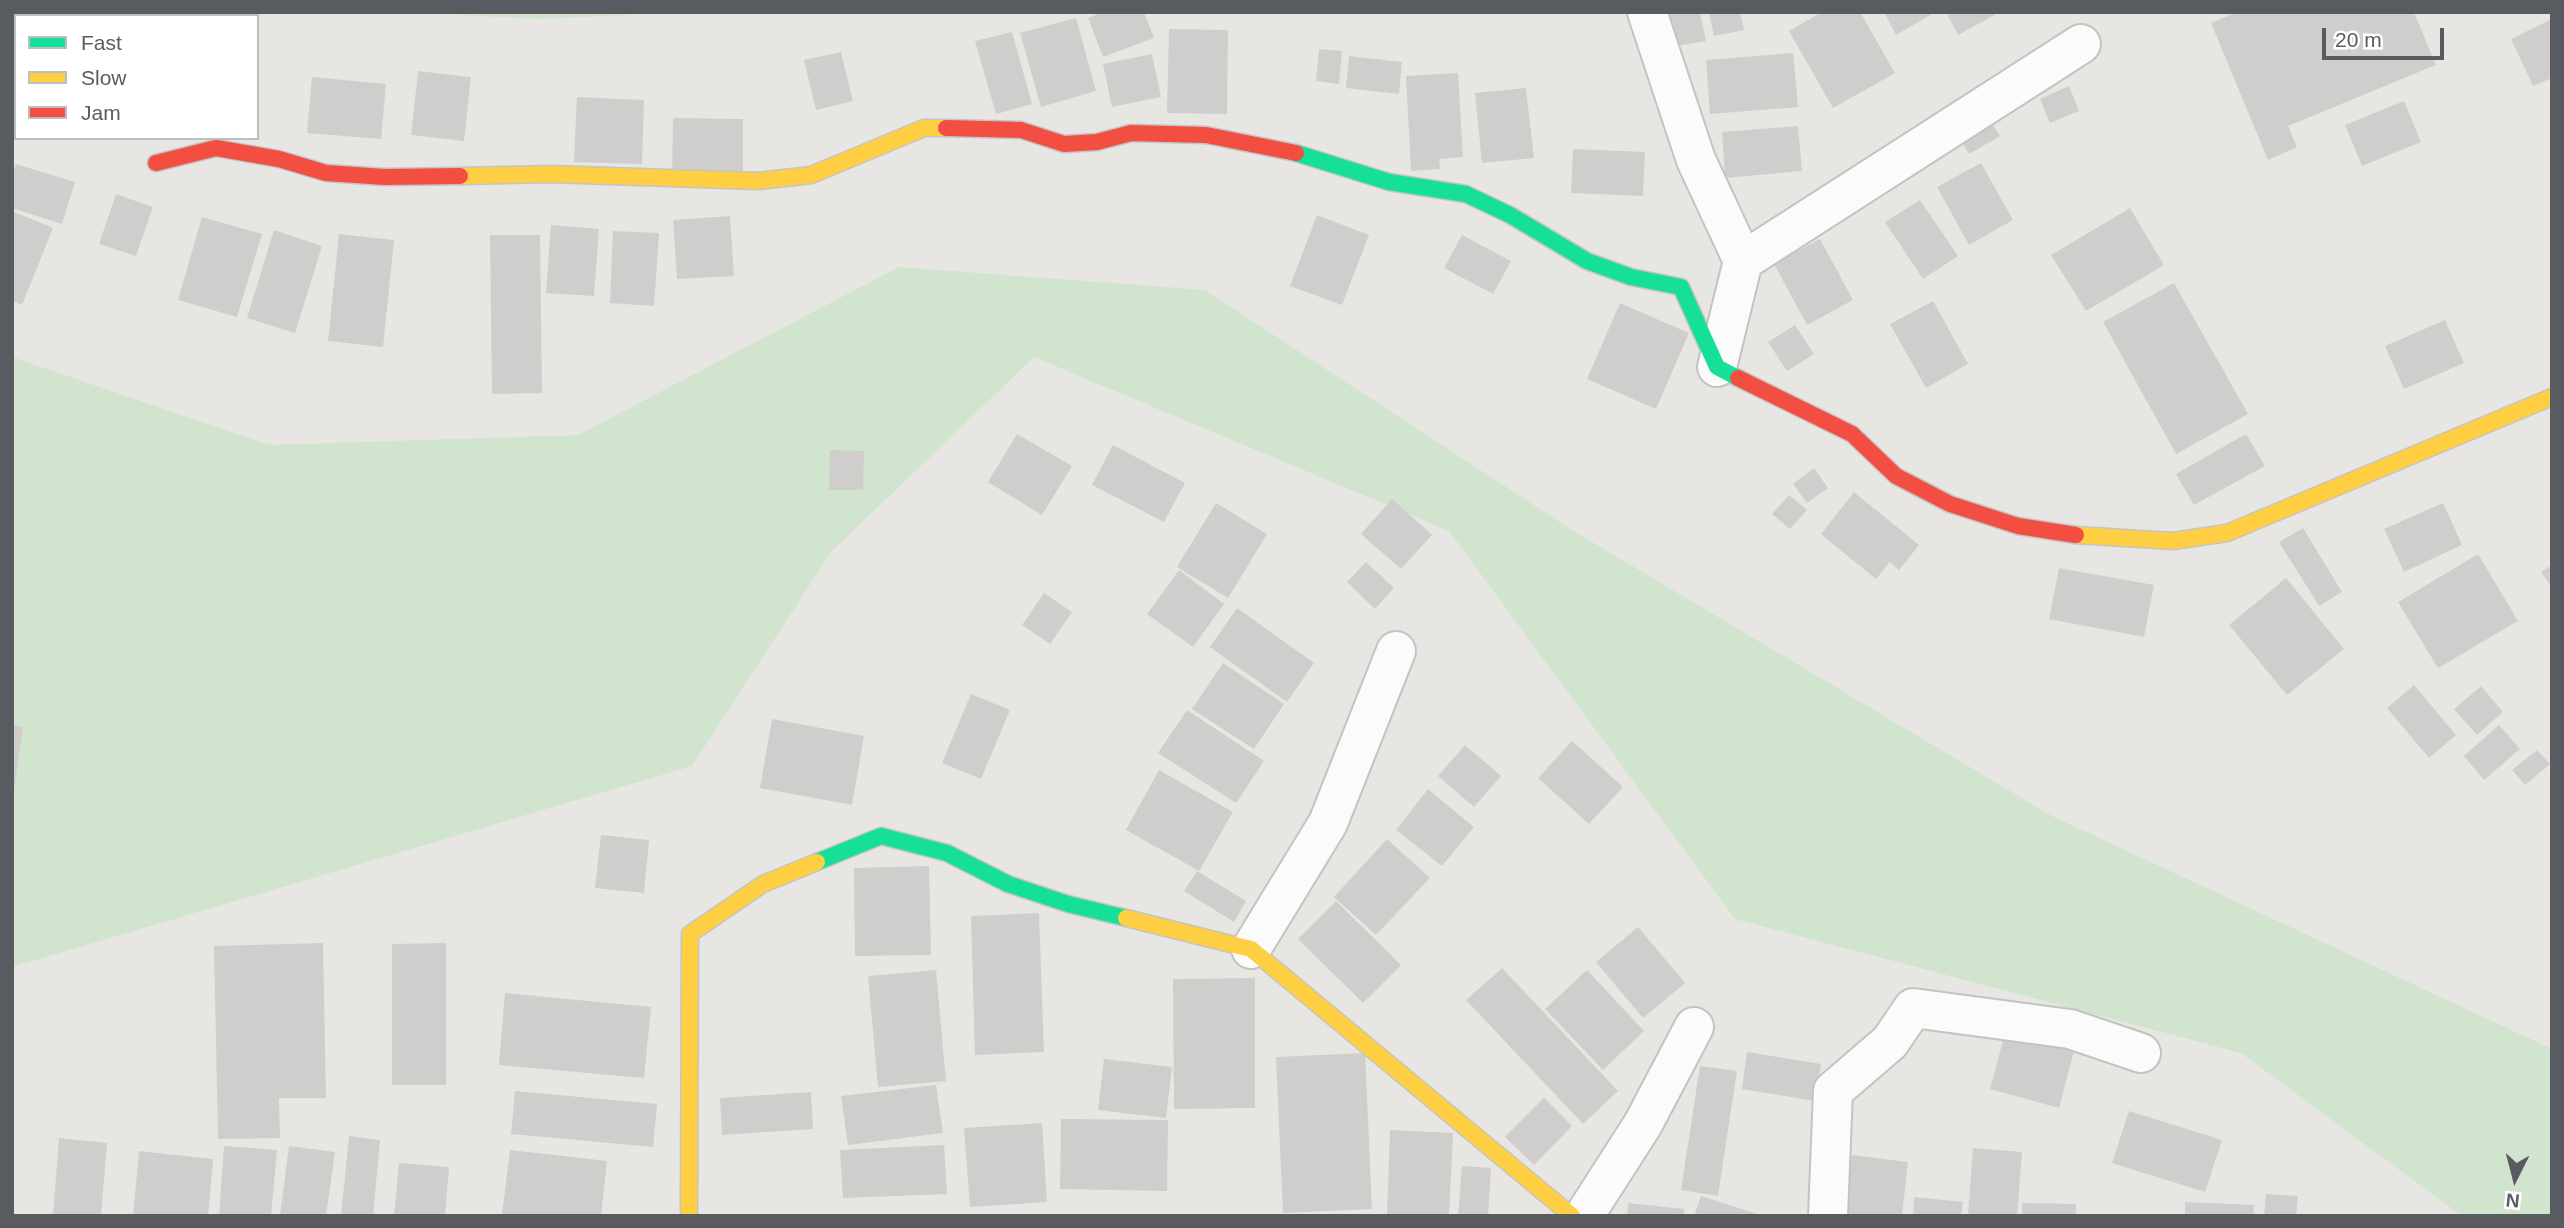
<!DOCTYPE html>
<html>
<head>
<meta charset="utf-8">
<style>
	body { margin:0 }
	#map { position:relative; width:2564px; height:1228px; overflow:hidden; background:#e8e6e2; font-family:Arial,sans-serif }
	canvas { display:block }
	.frame { position:absolute; inset:0; border:14px solid #585c60; pointer-events:none }
	.legend { position:absolute; left:14px; top:14px; width:245px; height:126px; box-sizing:border-box; background:#fff; border:2px solid #bcbebf; margin:0; padding:9px 12px; list-style:none; font-size:21px; color:#585c60 }
	.legend li { display:flex; align-items:center; gap:14px; height:35px }
	.legend b { width:35px; border:2px solid #bcbebf }
	.north { position:absolute; left:2480px; top:1144px; width:70px; height:70px; -webkit-text-stroke:5px #fff; paint-order:stroke; rotate:186deg; font-size:19px; font-weight:700; line-height:28px; text-align:center; color:#585c60 }
	.north::after { content:''; display:block; margin:auto; width:24px; height:32px; background:#585c60; clip-path:polygon(50% 0,100% 100%,50% 72%,0 100%) }
	.scale { position:absolute; left:2322px; top:28px; width:122px; height:32px; box-sizing:border-box; border:4px solid #585c60; border-top:0; padding-left:9px; font-size:21px; line-height:24px; white-space:nowrap; color:#585c60; -webkit-text-stroke:5px #fff; paint-order:stroke }
</style>
</head>
<body>
<div id="map">
<canvas width="2564" height="1228"></canvas>
<div class="frame"></div>
<ul class="legend">
<li><b style="height:9px;background:#16e098"></b>Fast</li>
<li><b style="height:9px;background:#ffcf43"></b>Slow</li>
<li><b style="height:9px;background:#f24e42"></b>Jam</li>
</ul>
<div class="north">N</div>
<div class="scale">20 m</div>
</div>
<script>
const context = document.querySelector('canvas').getContext('2d');
context.lineJoin = 'round';
function paint(path, color) { context.fillStyle = color; context.fill(path, 'evenodd'); }
const shape = rows => new Path2D(rows.map(r => 'M' + r).join(''));
function trace(path, color, width, dash) { context.strokeStyle = color; context.lineWidth = width; context.lineCap = dash ? 'butt' : 'round'; context.setLineDash(dash || []); context.stroke(path); }
const green = shape([
	[12,12,106,12,99,16,16,16,16,54,12,56],
	[404,12,693,12,538,19],
	[899,267,1205,290,1572,530,2052,816,2552,1049,2552,1216,2462,1216,2241,1053,1735,919,1449,531,1034,357,831,552,692,766,12,967,12,357,269,445,578,435]
]);
const building = shape([
	[1103,12,1144,12,1154,38,1103,57,1088,18],
	[1669,12,1700,12,1706,41,1676,46],
	[1709,12,1740,12,1744,30,1714,36],
	[1822,12,1860,12,1895,73,1833,108,1789,31],
	[1884,12,1936,12,1896,35],
	[1946,12,2000,12,1958,35],
	[2237,12,2414,12,2436,65,2288,126,2297,147,2268,160,2211,23],
	[1076,18,1096,91,1041,107,1020,33],
	[2552,19,2552,78,2533,86,2511,39],
	[1169,29,1228,30,1227,114,1167,113],
	[1012,32,1032,104,996,114,975,41],
	[1319,49,1342,51,1339,84,1316,81],
	[841,52,853,101,816,110,804,60],
	[1793,53,1798,107,1710,114,1706,60],
	[1152,54,1161,97,1112,107,1103,64],
	[1349,56,1402,62,1399,94,1346,88],
	[418,71,471,77,464,141,411,135],
	[1458,73,1463,157,1439,159,1440,169,1411,171,1406,76],
	[312,77,386,84,381,139,307,133],
	[2069,86,2079,111,2050,123,2040,99],
	[1526,88,1534,158,1482,163,1475,93],
	[577,97,644,100,642,164,574,162],
	[2404,101,2421,142,2362,166,2345,125],
	[1988,117,2000,136,1969,154,1958,134],
	[673,118,743,119,743,176,672,175],
	[1798,126,1802,171,1725,178,1722,132],
	[1573,149,1645,152,1643,196,1571,193],
	[1981,163,2013,220,1969,245,1937,187],
	[16,164,75,182,62,224,12,208,12,175],
	[116,194,153,207,136,256,99,244],
	[1920,200,1958,256,1923,279,1885,222],
	[2130,208,2164,265,2086,311,2051,255],
	[12,211,53,228,22,305,12,301],
	[1317,215,1369,235,1342,305,1290,286],
	[730,216,734,276,677,279,673,220],
	[202,217,262,234,237,317,178,300],
	[551,225,599,229,594,296,546,293],
	[274,230,322,246,295,333,247,318],
	[613,231,659,233,654,306,610,303],
	[339,234,394,240,383,347,328,341],
	[490,235,540,235,542,393,492,394],
	[1462,235,1511,261,1493,294,1444,268],
	[1820,239,1853,300,1807,325,1774,264],
	[2174,283,2248,414,2176,454,2103,322],
	[1933,301,1968,364,1926,388,1890,324],
	[1620,303,1689,333,1656,409,1587,379],
	[2445,320,2464,363,2404,389,2385,346],
	[1795,325,1814,354,1787,371,1768,342],
	[1017,434,1072,466,1042,515,988,482],
	[2246,434,2265,466,2194,505,2176,474],
	[1113,445,1185,483,1164,522,1092,485],
	[830,450,864,451,863,490,829,490],
	[1814,468,1828,488,1807,503,1793,484],
	[1854,492,1919,545,1899,570,1890,562,1876,579,1821,534],
	[1789,495,1807,510,1790,529,1772,514],
	[1392,499,1432,535,1401,569,1361,534],
	[1216,503,1267,534,1228,598,1177,567],
	[2443,503,2462,545,2404,572,2384,529],
	[2303,528,2342,592,2319,606,2279,542],
	[2478,554,2518,621,2438,668,2398,602],
	[1366,562,1394,588,1375,609,1347,582],
	[2552,565,2552,587,2541,572],
	[2059,568,2154,585,2144,637,2049,619],
	[1179,570,1224,604,1193,647,1147,614],
	[2286,578,2344,649,2287,695,2229,625],
	[1044,593,1072,612,1050,644,1022,625],
	[1237,608,1314,663,1287,702,1210,647],
	[1223,663,1284,704,1254,749,1192,709],
	[2414,685,2456,735,2429,758,2387,708],
	[2481,686,2503,712,2477,735,2454,709],
	[971,694,1010,710,981,779,942,763],
	[1187,710,1264,761,1236,803,1158,753],
	[772,719,864,736,852,805,760,788],
	[12,725,23,727,14,790,12,790],
	[2499,725,2520,749,2484,780,2464,756],
	[1572,741,1623,787,1589,824,1538,778],
	[1465,745,1501,776,1474,807,1438,776],
	[2537,750,2550,764,2525,785,2512,770],
	[1159,770,1233,812,1199,871,1126,830],
	[1428,789,1474,827,1442,866,1396,830],
	[601,835,649,840,644,893,595,888],
	[1387,839,1430,878,1376,935,1334,897],
	[929,866,931,955,855,956,854,868],
	[1197,871,1246,901,1234,922,1184,891],
	[1336,901,1401,965,1363,1003,1298,939],
	[1039,913,1044,1052,975,1055,971,916],
	[1638,927,1685,983,1643,1018,1596,962],
	[323,943,326,1098,279,1098,280,1138,218,1139,214,946],
	[446,943,446,1085,392,1085,392,944],
	[1502,968,1618,1091,1583,1124,1466,1000],
	[936,970,946,1081,878,1087,868,976],
	[1587,970,1644,1031,1603,1070,1545,1009],
	[1255,978,1255,1108,1174,1109,1173,979],
	[505,993,651,1007,644,1078,499,1065],
	[2005,1033,2074,1051,2059,1108,1990,1089],
	[1747,1052,1821,1064,1815,1101,1742,1089],
	[1365,1053,1372,1209,1283,1213,1276,1057],
	[1104,1059,1172,1067,1166,1118,1098,1110],
	[1700,1066,1737,1071,1718,1196,1681,1190],
	[936,1085,943,1133,848,1145,841,1096],
	[515,1091,657,1104,653,1147,511,1134],
	[811,1092,813,1129,722,1135,720,1098],
	[1544,1098,1572,1126,1534,1165,1505,1137],
	[2129,1111,2222,1140,2205,1192,2112,1163],
	[1061,1119,1168,1120,1167,1191,1060,1189],
	[1042,1123,1047,1202,970,1207,964,1128],
	[1390,1130,1453,1133,1449,1216,1387,1216],
	[349,1136,380,1140,373,1216,341,1216],
	[59,1138,107,1143,101,1216,53,1216],
	[944,1145,947,1194,843,1198,840,1150],
	[224,1146,277,1150,271,1216,219,1216],
	[289,1146,335,1152,326,1216,280,1215],
	[1973,1148,2022,1152,2017,1216,1968,1216],
	[510,1150,607,1161,601,1216,502,1215],
	[139,1151,213,1159,208,1216,133,1216],
	[1852,1155,1908,1162,1902,1216,1845,1216],
	[399,1163,449,1167,445,1216,394,1216],
	[1462,1166,1491,1168,1488,1216,1458,1216],
	[2266,1194,2298,1196,2296,1216,2264,1216],
	[1701,1196,1760,1215,1760,1216,1694,1216],
	[1914,1197,1963,1202,1961,1216,1913,1216],
	[2185,1202,2254,1205,2253,1216,2185,1216],
	[1628,1203,1684,1209,1684,1216,1627,1216],
	[2022,1203,2076,1204,2076,1216,2022,1216]
]);
const street = shape([
	[1647,12,1696,160,1743,261,1717,367],
	[1743,261,2081,44],
	[1251,949,1328,823,1396,651],
	[1584,1216,1643,1124,1694,1027],
	[1828,1216,1833,1091,1890,1042,1913,1008,2070,1029,2141,1053]
]);
const fast = shape([
	[1296,153,1389,182,1466,194,1510,215,1587,261,1631,277,1681,287,1717,367,1738,378],
	[817,862,881,836,947,853,1008,884,1068,904,1126,918]
]);
const slow = shape([
	[460,176,551,174,758,181,811,175,924,128,946,128],
	[2076,535,2173,541,2227,533,2552,397],
	[1126,918,1251,949,1572,1216],
	[689,1216,690,934,763,884,817,862]
]);
const jam = shape([
	[946,128,1021,130,1064,144,1097,142,1131,133,1206,135,1296,153],
	[156,163,216,148,279,159,326,173,385,177,460,176],
	[1738,378,1852,434,1896,476,1950,504,2018,526,2076,535]
]);
paint(green, '#d1e4cd');
paint(building, '#d0cecc');
trace(street, '#c3c3c2', 42);
trace(fast, '#c4c4c4', 19);
trace(slow, '#c4c4c4', 19);
trace(jam, '#c4c4c4', 19);
trace(street, '#fcfbfb', 38);
trace(fast, '#16e098', 16);
trace(slow, '#ffcf43', 16);
trace(jam, '#f24e42', 16);
</script>
</body>
</html>
